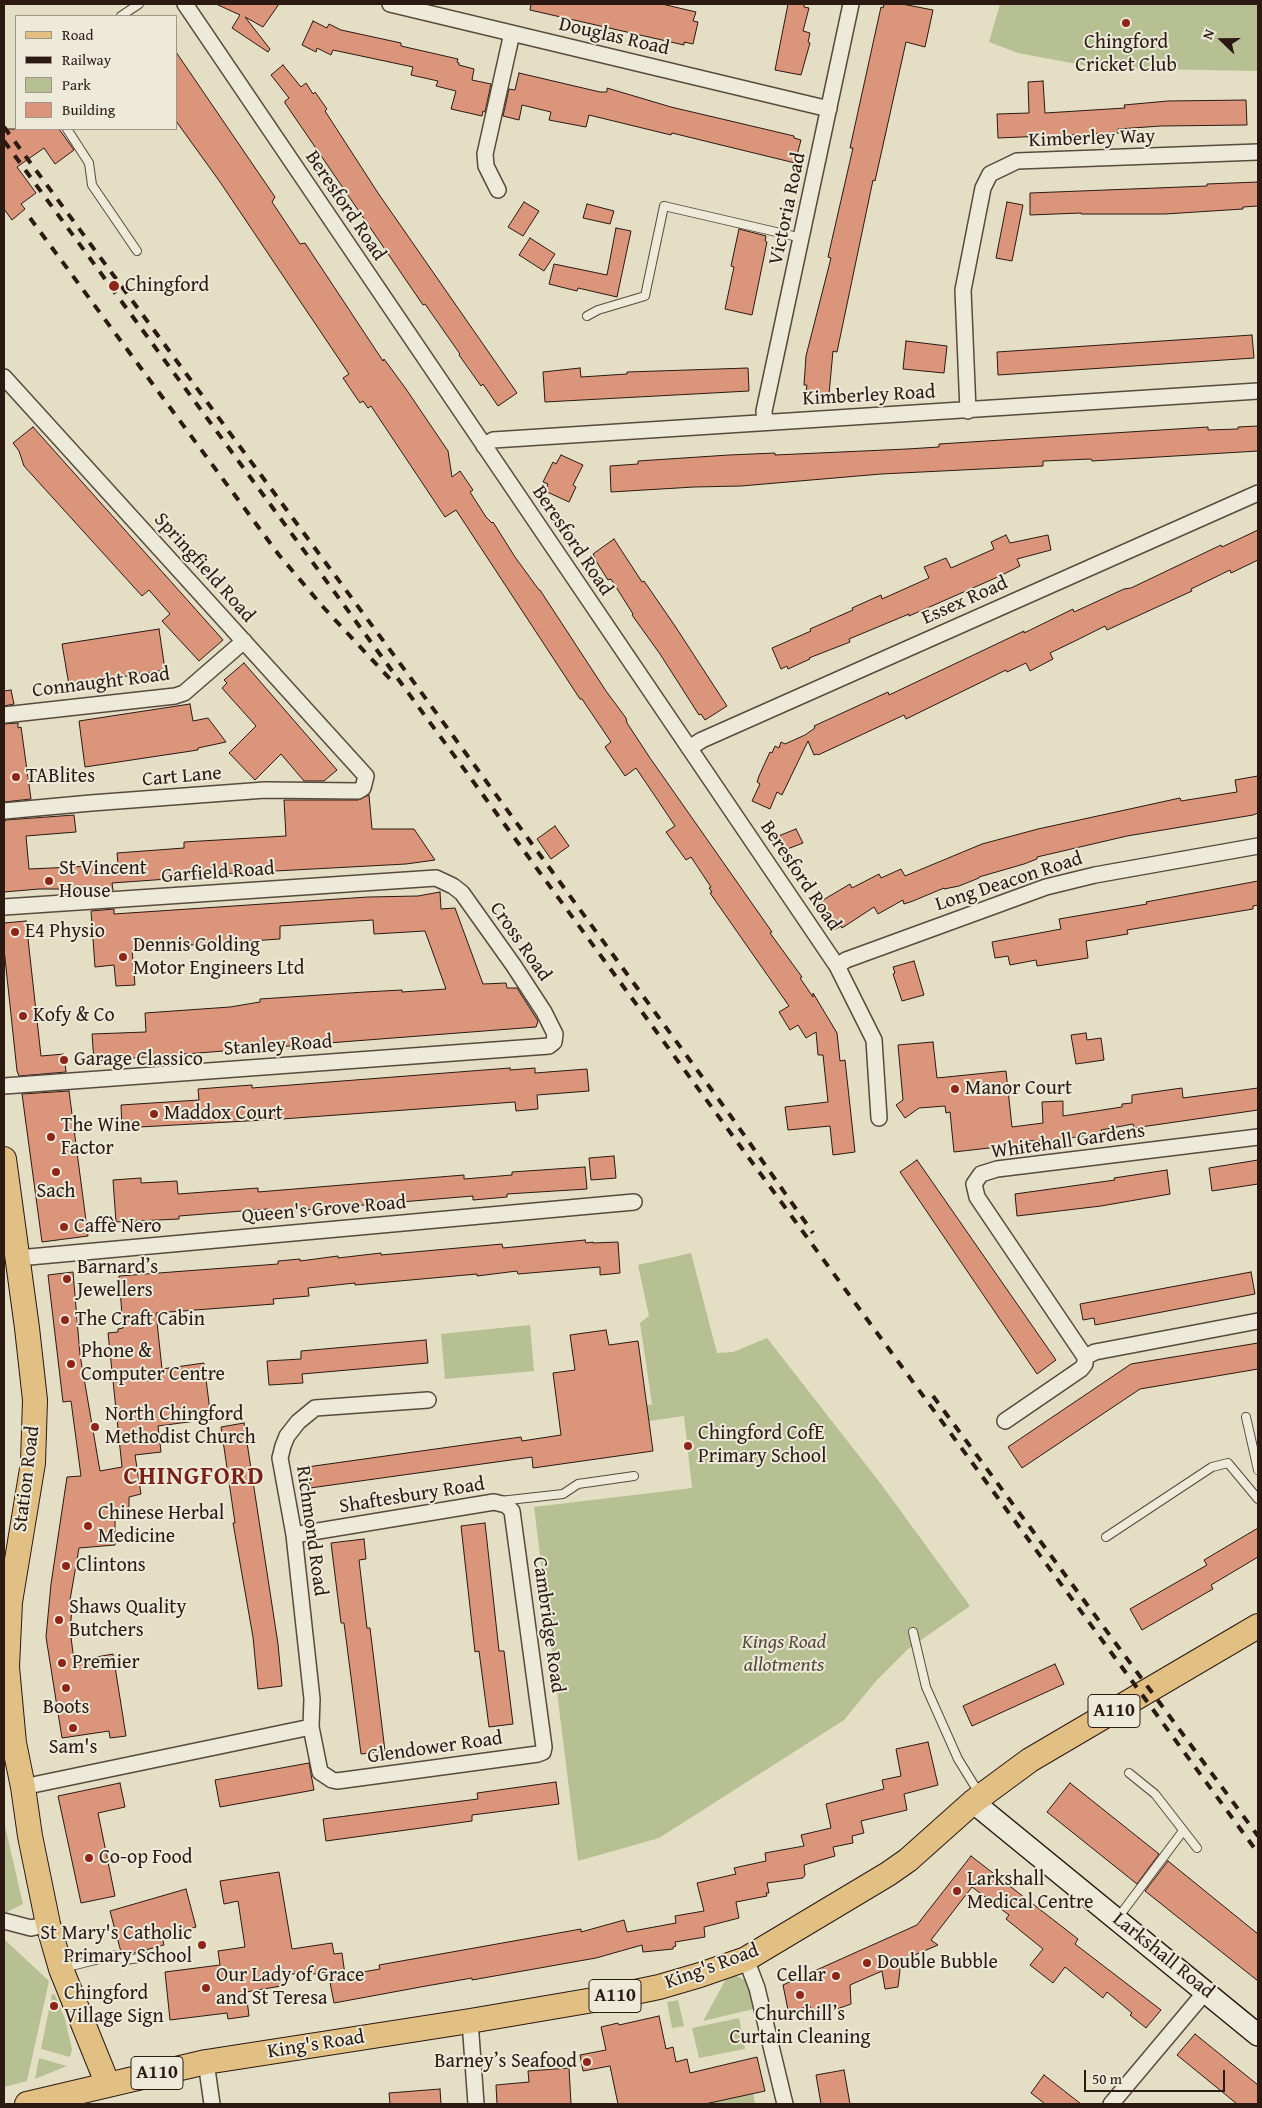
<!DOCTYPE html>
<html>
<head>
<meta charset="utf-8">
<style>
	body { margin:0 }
	#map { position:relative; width:1262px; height:2108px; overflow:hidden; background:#e4dec4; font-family:"Gentium Book Plus",serif }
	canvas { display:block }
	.frame { position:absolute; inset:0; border:5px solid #2b1912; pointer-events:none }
	.legend { position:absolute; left:15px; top:15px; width:162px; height:115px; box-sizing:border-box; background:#edead9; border:1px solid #9f9689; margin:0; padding:6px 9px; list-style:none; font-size:15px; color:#2b1912 }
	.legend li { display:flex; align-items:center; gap:10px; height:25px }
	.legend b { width:25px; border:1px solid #9f9689 }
	.north { position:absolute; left:1197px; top:15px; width:50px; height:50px; -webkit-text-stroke:4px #edead9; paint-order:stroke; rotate:292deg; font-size:14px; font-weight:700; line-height:20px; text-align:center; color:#2b1912 }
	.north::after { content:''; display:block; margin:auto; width:18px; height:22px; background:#2b1912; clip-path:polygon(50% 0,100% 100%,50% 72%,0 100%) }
	.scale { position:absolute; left:1084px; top:2070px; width:141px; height:22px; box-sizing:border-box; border:2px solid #2b1912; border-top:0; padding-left:6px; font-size:15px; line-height:18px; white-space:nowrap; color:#2b1912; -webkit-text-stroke:4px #edead9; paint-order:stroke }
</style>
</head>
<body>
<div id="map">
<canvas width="1262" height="2108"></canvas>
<div class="frame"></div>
<ul class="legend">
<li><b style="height:6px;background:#e2bf82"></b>Road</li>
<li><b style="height:6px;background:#2b1912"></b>Railway</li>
<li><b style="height:14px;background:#b7c092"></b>Park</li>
<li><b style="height:14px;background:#db957b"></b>Building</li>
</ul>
<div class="north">N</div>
<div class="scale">50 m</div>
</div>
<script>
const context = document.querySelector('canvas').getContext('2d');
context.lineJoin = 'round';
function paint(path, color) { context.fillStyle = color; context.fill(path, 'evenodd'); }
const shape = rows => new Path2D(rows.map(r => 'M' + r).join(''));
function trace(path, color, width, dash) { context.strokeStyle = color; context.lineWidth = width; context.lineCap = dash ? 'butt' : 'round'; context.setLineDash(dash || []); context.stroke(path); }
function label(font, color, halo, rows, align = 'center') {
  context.font = font + ' "Gentium Book Plus",serif'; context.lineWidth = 4; context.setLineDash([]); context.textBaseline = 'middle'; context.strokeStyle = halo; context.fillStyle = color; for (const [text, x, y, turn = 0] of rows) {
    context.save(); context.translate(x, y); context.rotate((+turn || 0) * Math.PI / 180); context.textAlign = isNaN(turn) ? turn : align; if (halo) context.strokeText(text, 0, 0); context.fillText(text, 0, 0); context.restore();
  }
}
const green = shape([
	[1000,4,1258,4,1258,71,1099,68,1018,53,989,42],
	[691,1253,717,1353,733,1352,767,1338,881,1484,970,1606,908,1649,877,1680,844,1720,659,1838,578,1861,534,1507,692,1488,684,1416,649,1421,646,1405,655,1404,652,1404,640,1323,649,1316,638,1265],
	[530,1325,534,1371,445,1379,441,1334],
	[4,1822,23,1904,7,1912,4,1911],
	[4,1939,49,1981,27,2081,4,2087],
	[737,1976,747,1981,758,2008,703,2021,726,1979],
	[52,1994,55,1995,65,2019,72,2049,70,2057,41,2049],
	[678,2000,684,2026,672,2028,667,2002],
	[739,2018,745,2049,699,2058,692,2028],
	[39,2058,67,2066,35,2079],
	[753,2093,755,2104,702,2104]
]);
const building = shape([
	[216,4,279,4,263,27,245,17,270,49,268,52,232,28,240,15,216,4],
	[531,4,662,4,696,12,693,21,698,22,693,44,684,42,684,45,530,10,531,4],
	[788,4,804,4,804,7,809,8,803,31,810,33,808,42,810,43,801,75,775,70,788,4],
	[884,4,902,4,933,10,925,47,906,42,875,181,873,180,837,352,833,351,829,394,806,392,807,385,804,385,806,356,831,258,828,257,853,148,850,148,881,7,883,8,884,4],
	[313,21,327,28,329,24,341,30,401,43,401,46,458,59,457,62,459,63,459,65,474,69,472,80,491,84,485,112,483,111,482,116,451,109,456,91,436,86,438,81,411,75,413,67,333,50,331,55,317,48,316,52,302,45,313,21],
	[176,52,275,197,272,202,300,244,305,243,383,361,384,359,406,389,448,451,452,477,460,471,473,490,470,492,486,517,492,523,493,522,515,557,539,590,540,590,606,691,626,718,627,723,650,758,772,932,770,933,802,977,800,978,813,997,813,993,837,1033,840,1061,845,1060,855,1152,833,1155,830,1126,788,1130,785,1107,828,1102,823,1055,818,1055,816,1032,806,1038,798,1025,790,1030,779,1012,789,1006,710,893,712,892,709,888,711,887,691,857,686,860,666,832,675,826,659,802,636,768,625,776,605,747,611,742,582,699,580,699,456,510,445,517,371,406,368,408,363,401,360,403,343,378,349,374,220,182,176,121,176,52],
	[283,65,301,87,306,83,313,94,315,92,327,109,325,111,378,193,517,393,498,406,483,384,481,386,459,355,460,354,425,304,423,305,285,103,285,101,289,98,271,75,283,65],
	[519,73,600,92,607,92,607,88,671,107,794,136,794,138,801,140,795,163,672,133,671,135,589,115,586,127,549,120,551,112,522,105,519,120,503,116,509,89,515,90,519,73],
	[1043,81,1045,113,1125,108,1124,105,1168,101,1246,100,1247,125,1161,126,1118,129,1119,133,998,138,997,114,1029,113,1028,82,1043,81],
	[4,129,59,129,74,150,55,164,44,148,17,167,36,193,21,204,25,209,12,220,4,209,4,129],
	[1258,182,1258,206,1243,207,1243,209,1165,214,1081,214,1081,213,1030,215,1030,193,1207,186,1207,184,1258,182],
	[524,202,539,211,523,236,508,227,524,202],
	[1007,202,1023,205,1012,261,996,258,1007,202],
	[587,204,614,211,610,224,583,218,587,204],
	[616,228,631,231,617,297,578,288,577,291,549,284,554,264,607,275,616,228],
	[739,229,766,236,765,241,767,242,752,315,725,309,734,267,731,266,739,229],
	[530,238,555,254,544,271,519,255,530,238],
	[1252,335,1254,358,998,375,997,352,1252,335],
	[906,341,947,346,944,373,903,369,906,341],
	[580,368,581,377,627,374,627,372,748,368,749,391,545,402,543,372,580,368],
	[1258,426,1258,451,1092,461,1091,459,1043,461,1043,466,881,474,741,486,694,487,611,492,610,466,638,464,638,461,729,455,775,453,775,455,907,449,939,447,939,444,1208,427,1208,430,1238,429,1238,427,1258,426],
	[33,427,223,640,199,661,162,621,170,614,149,590,142,596,24,466,19,451,13,443,33,427],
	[561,455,583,465,573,485,576,487,569,502,545,491,548,484,543,482,553,462,556,464,561,455],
	[1258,530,1258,560,1231,573,1230,570,1191,589,1192,591,1107,630,1105,626,1075,641,1050,653,1053,659,1030,671,1026,663,1007,672,1006,670,906,719,904,715,818,755,817,754,814,755,808,741,782,795,777,792,770,809,752,801,760,784,757,782,759,776,770,752,772,753,775,746,779,748,781,742,785,744,805,735,815,728,814,726,888,692,889,695,1024,631,1024,633,1073,609,1074,612,1124,589,1131,588,1221,545,1222,547,1258,530],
	[1006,535,1010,543,1048,535,1051,550,1017,559,1020,566,1000,576,909,616,909,614,849,639,850,642,809,658,810,659,788,669,787,666,781,669,772,648,811,631,810,629,853,610,852,608,881,595,882,599,929,578,924,567,946,558,951,568,994,549,991,542,1006,535],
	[614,539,642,582,644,581,675,626,727,706,705,720,701,714,699,715,660,654,632,615,633,614,611,579,608,580,596,561,593,554,614,539],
	[159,629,165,670,69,685,62,644,159,629],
	[244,663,337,770,324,781,304,781,281,754,255,780,229,753,256,726,222,688,227,683,224,680,244,663],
	[11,690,14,704,4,706,4,691,11,690],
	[190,704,193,721,208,718,226,742,198,748,198,750,85,767,79,721,190,704],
	[18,723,18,728,21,727,31,799,4,802,4,724,18,723],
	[1258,776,1258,813,1253,815,1127,836,1037,857,1037,859,1024,864,979,877,979,878,959,886,944,889,944,888,913,901,904,904,903,900,878,914,874,907,842,928,841,926,834,930,818,903,850,884,852,888,879,874,881,878,901,869,905,876,982,844,1038,829,1180,798,1181,801,1237,792,1235,780,1258,776],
	[369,795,372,829,414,829,435,860,406,864,182,876,182,878,112,883,113,890,60,893,59,889,39,889,4,892,4,822,6,820,74,815,76,832,26,836,29,869,73,867,118,864,117,853,184,848,184,842,286,836,284,800,358,800,369,795],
	[555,826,569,846,551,859,537,839,555,826],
	[796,829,803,843,782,851,776,837,796,829],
	[1258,881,1258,905,1253,906,1253,909,1127,930,1128,934,1086,941,1088,958,1037,966,1036,960,1010,965,1008,956,995,958,992,942,1061,929,1059,919,1147,904,1146,902,1258,881],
	[440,892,441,909,455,908,483,984,506,983,507,988,517,988,538,1021,536,1027,94,1061,92,1034,146,1032,145,1013,230,1007,260,1002,260,999,365,992,402,990,402,992,446,989,425,931,374,934,373,920,280,926,280,939,132,949,135,985,116,986,114,965,95,967,91,911,114,909,114,914,368,897,418,896,440,892],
	[26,921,41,1056,64,1054,66,1072,19,1076,17,1071,4,949,4,923,26,921],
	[914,961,924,995,902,1001,893,974,895,973,893,967,914,961],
	[1086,1033,1087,1040,1101,1038,1104,1060,1076,1064,1071,1035,1086,1033],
	[933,1042,937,1078,1006,1071,1012,1127,1043,1123,1042,1102,1063,1101,1063,1116,1122,1107,1122,1104,1132,1103,1132,1095,1182,1088,1183,1098,1258,1088,1258,1110,1134,1128,1133,1124,1101,1130,1101,1133,1058,1140,1024,1141,1024,1144,954,1152,950,1112,946,1113,945,1106,919,1108,905,1118,896,1105,903,1100,898,1045,933,1042],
	[510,1068,510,1070,535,1068,535,1073,587,1069,589,1091,537,1095,538,1109,516,1111,515,1102,282,1119,122,1128,121,1105,199,1100,198,1089,252,1085,252,1088,510,1068],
	[69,1091,88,1236,42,1242,22,1094,69,1091],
	[614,1156,616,1178,591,1180,589,1158,614,1156],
	[917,1160,1056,1360,1037,1374,900,1172,917,1160],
	[1258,1160,1258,1184,1212,1191,1209,1168,1258,1160],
	[585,1167,587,1189,507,1194,507,1197,473,1200,473,1196,268,1213,268,1209,179,1216,179,1219,116,1222,113,1180,141,1178,141,1183,177,1181,178,1194,258,1188,258,1192,464,1175,464,1179,512,1175,512,1172,585,1167],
	[1167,1170,1170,1194,1101,1206,1017,1216,1015,1194,1115,1180,1114,1178,1167,1170],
	[585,1240,586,1243,593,1242,593,1243,618,1242,620,1273,600,1275,600,1267,518,1274,517,1271,477,1276,477,1274,355,1285,355,1283,308,1288,309,1296,273,1299,274,1304,156,1313,162,1369,204,1363,211,1419,158,1426,161,1452,135,1455,141,1494,129,1497,129,1514,115,1516,115,1545,79,1548,70,1600,73,1600,70,1629,74,1661,113,1654,126,1736,110,1738,109,1731,62,1738,46,1637,51,1584,67,1477,81,1476,71,1401,63,1402,48,1275,73,1272,80,1355,100,1471,122,1467,108,1333,118,1332,118,1329,123,1328,119,1276,278,1264,278,1261,300,1259,300,1261,338,1256,338,1258,381,1253,381,1255,502,1244,503,1248,585,1240],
	[1251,1272,1255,1294,1095,1325,1094,1318,1083,1320,1080,1304,1251,1272],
	[606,1330,609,1345,638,1341,653,1451,533,1468,532,1457,310,1488,307,1467,521,1437,522,1441,561,1435,553,1373,575,1370,570,1335,606,1330],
	[426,1340,428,1363,302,1374,303,1383,269,1385,267,1361,301,1359,301,1351,426,1340],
	[1258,1343,1258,1369,1140,1389,1022,1468,1008,1447,1131,1364,1258,1343],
	[244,1423,278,1644,282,1686,258,1689,253,1637,233,1523,235,1523,221,1427,244,1423],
	[485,1523,499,1651,504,1651,513,1724,489,1727,479,1651,475,1652,461,1526,485,1523],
	[1258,1528,1258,1557,1211,1585,1213,1589,1142,1630,1130,1609,1207,1565,1204,1560,1258,1528],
	[364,1539,366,1559,359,1560,367,1628,370,1628,385,1751,361,1754,344,1623,341,1623,331,1543,364,1539],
	[1055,1664,1064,1684,972,1726,963,1706,1055,1664],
	[928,1742,938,1785,904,1794,907,1810,861,1821,864,1833,852,1836,853,1843,833,1847,835,1856,804,1865,805,1875,803,1878,767,1883,769,1893,766,1893,767,1896,736,1902,739,1918,704,1927,705,1937,675,1942,676,1946,673,1947,673,1949,643,1952,642,1945,596,1958,472,1980,472,1978,426,1986,334,2003,328,1972,313,1974,313,1971,279,1976,281,1986,246,1992,249,2016,228,2019,227,2013,170,2020,165,1972,220,1965,218,1951,245,1947,238,1901,224,1904,220,1881,279,1872,292,1949,332,1943,334,1954,342,1953,345,1975,380,1969,379,1965,581,1929,581,1932,624,1920,627,1932,676,1923,675,1916,704,1911,697,1883,736,1874,734,1868,766,1861,765,1853,804,1846,801,1835,831,1828,826,1804,884,1789,882,1780,901,1776,896,1749,928,1742],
	[309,1763,314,1790,220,1807,215,1780,309,1763],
	[556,1782,559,1804,472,1815,472,1821,326,1841,323,1819,478,1799,477,1793,556,1782],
	[120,1783,125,1807,98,1813,115,1896,81,1903,58,1796,120,1783],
	[1070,1783,1159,1854,1137,1884,1047,1812,1070,1783],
	[971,1856,1078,1939,1075,1944,1161,2010,1146,2028,1130,2015,1132,2013,1107,1992,1103,1998,1065,1967,1053,1983,1030,1965,1043,1949,1006,1919,1009,1915,972,1887,931,1940,938,1945,901,1961,898,1987,885,1989,882,1971,850,1985,851,2004,815,2017,809,2005,789,2015,783,1985,917,1925,971,1856],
	[1168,1861,1258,1934,1258,1981,1145,1891,1168,1861],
	[186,1889,196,1927,162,1937,164,1945,134,1953,126,1954,121,1952,110,1911,186,1889],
	[659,2016,666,2049,673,2047,676,2062,687,2059,690,2073,757,2057,765,2091,705,2104,618,2104,610,2066,583,2071,580,2055,606,2050,601,2027,618,2023,619,2025,659,2016],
	[1195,2034,1258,2085,1258,2104,1237,2104,1177,2055,1195,2034],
	[569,2068,571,2104,497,2104,496,2085,529,2082,528,2071,569,2068],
	[844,2070,850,2104,821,2104,816,2075,844,2070],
	[1044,2075,1081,2104,1045,2104,1031,2093,1044,2075],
	[440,2089,441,2104,390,2104,389,2093,440,2089]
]);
const lane = shape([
	[121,16,139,4],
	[67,129,89,163,92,185,137,251],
	[587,316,598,310,645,296,664,206,802,238],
	[1246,1417,1258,1470],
	[500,1501,563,1494,578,1484,634,1476],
	[1106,1537,1212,1467,1228,1463,1258,1499],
	[913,1632,926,1687,958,1759,979,1793],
	[1129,1773,1155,1794,1197,1848],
	[1117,1919,1183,1831],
	[63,1968,116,1955,125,1960,154,1956]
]);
const street = shape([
	[185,4,837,966,874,1040,879,1118],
	[390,4,829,109],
	[498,190,486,166,485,154,512,33],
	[4,377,366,776,363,788,358,791,265,790,91,803,4,811],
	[968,411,963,290,983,188,990,174,1017,161,1258,152],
	[765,422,764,411,851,4],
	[484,446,493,440,1258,391],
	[4,715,175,696,184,693,244,641],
	[689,748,702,740,1258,493],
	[4,907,436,878,453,886,462,893,514,966,544,1012,555,1034,554,1042,549,1046,4,1086],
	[837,966,846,960,1046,887,1095,875,1258,846],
	[18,1258,634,1202],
	[1085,1357,1095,1352,1258,1321],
	[1005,1421,1081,1369,1085,1364,1085,1357,977,1197,974,1184,981,1174,997,1169,1258,1137],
	[294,1535,494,1502,506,1505,512,1511,544,1747,543,1752,538,1754,337,1781,332,1780,320,1772,311,1727],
	[23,1787,311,1727,312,1699,294,1535,280,1458,283,1446,287,1436,298,1422,315,1408,428,1400],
	[4,1921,31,1928,48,1924],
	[746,1959,757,1988,785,2104],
	[470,2021,476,2104],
	[206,2062,212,2104],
	[1111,2104,1206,1991]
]);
const secondary = shape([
	[973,1802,1258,2035]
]);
const primary = shape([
	[4,1159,27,1328,35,1400,33,1463,10,1602,7,1667,14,1743,23,1787,30,1836,48,1924,61,1969,108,2085],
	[27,2104,206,2062,470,2021,611,1997,659,1987,700,1975,746,1959,888,1874,908,1860,973,1802,1030,1760,1258,1626]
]);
const rail = shape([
	[4,127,410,677,730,1115,813,1233],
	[4,141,1258,1853],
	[30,218,279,555,324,608,391,680],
	[933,1396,1258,1836]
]);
const markers = [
	[1126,23,5,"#8f2418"],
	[114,286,6,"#8f2418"],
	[16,777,5,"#8f2418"],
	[49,881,5,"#8f2418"],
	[15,932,5,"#8f2418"],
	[123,957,5,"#8f2418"],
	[23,1016,5,"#8f2418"],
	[64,1060,5,"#8f2418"],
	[955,1089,5,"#8f2418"],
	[154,1114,5,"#8f2418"],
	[51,1137,5,"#8f2418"],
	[56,1172,5,"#8f2418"],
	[64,1227,5,"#8f2418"],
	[67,1279,5,"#8f2418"],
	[65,1320,5,"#8f2418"],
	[71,1364,5,"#8f2418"],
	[95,1427,5,"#8f2418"],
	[688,1446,5,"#8f2418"],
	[88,1526,5,"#8f2418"],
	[66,1566,5,"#8f2418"],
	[59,1620,5,"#8f2418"],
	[62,1663,5,"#8f2418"],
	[66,1688,5,"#8f2418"],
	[73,1728,5,"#8f2418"],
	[89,1858,5,"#8f2418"],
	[957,1891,5,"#8f2418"],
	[202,1945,5,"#8f2418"],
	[867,1963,5,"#8f2418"],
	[836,1976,5,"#8f2418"],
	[206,1988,5,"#8f2418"],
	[800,1995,5,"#8f2418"],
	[54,2006,5,"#8f2418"],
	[587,2062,5,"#8f2418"]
];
const shields = [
	[1114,1711,52],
	[615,1996,52],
	[157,2073,52]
];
const shieldNames = [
	["A110",1114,1711],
	["A110",615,1996],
	["A110",157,2073]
];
const streetNames = [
	["Douglas Road",614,37,13],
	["Kimberley Way",1092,139,-2],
	["Beresford Road",345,206,56],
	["Victoria Road",788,209,-78],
	["Kimberley Road",869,396,-3],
	["Beresford Road",572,541,56],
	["Springfield Road",204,568,48],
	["Essex Road",965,601,-24],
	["Connaught Road",101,683,-7],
	["Cart Lane",182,777,-5],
	["Garfield Road",218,873,-4],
	["Beresford Road",800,876,56],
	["Long Deacon Road",1009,882,-18],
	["Cross Road",520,942,55],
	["Stanley Road",278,1046,-4],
	["Whitehall Gardens",1068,1142,-8],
	["Queen's Grove Road",324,1210,-5],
	["Station Road",27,1479,-83],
	["Shaftesbury Road",412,1496,-9],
	["Richmond Road",311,1531,82],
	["Cambridge Road",548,1625,82],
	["Glendower Road",435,1748,-8],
	["Larkshall Road",1163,1956,39],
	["King's Road",712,1967,-20],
	["King's Road",316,2045,-9]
];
const poiNames = [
	["Chingford",1126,43,"center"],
	["Cricket Club",1126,66,"center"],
	["Chingford",125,286],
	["TABlites",26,777],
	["St Vincent",59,869],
	["House",59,892],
	["E4 Physio",25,932],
	["Dennis Golding",133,946],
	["Motor Engineers Ltd",133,969],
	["Kofy & Co",33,1016],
	["Garage Classico",74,1060],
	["Manor Court",965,1089],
	["Maddox Court",164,1114],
	["The Wine",61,1126],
	["Factor",61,1149],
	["Sach",56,1192,"center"],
	["Caffè Nero",74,1227],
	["Barnard’s",77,1268],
	["Jewellers",77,1291],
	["The Craft Cabin",75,1320],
	["Phone &",81,1352],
	["Computer Centre",81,1375],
	["North Chingford",105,1415],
	["Methodist Church",105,1438],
	["Chingford CofE",698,1434],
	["Primary School",698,1457],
	["Chinese Herbal",98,1514],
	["Medicine",98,1537],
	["Clintons",76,1566],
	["Shaws Quality",69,1608],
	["Butchers",69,1631],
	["Premier",72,1663],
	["Boots",66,1708,"center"],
	["Sam's",73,1748,"center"],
	["Co-op Food",99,1858],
	["Larkshall",967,1880],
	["Medical Centre",967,1903],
	["St Mary's Catholic",192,1934,"right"],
	["Primary School",192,1957,"right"],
	["Double Bubble",877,1963],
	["Our Lady of Grace",216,1976],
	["and St Teresa",216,1999],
	["Cellar",826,1976,"right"],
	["Chingford",64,1994],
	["Village Sign",64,2017],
	["Churchill’s",800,2015,"center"],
	["Curtain Cleaning",800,2038,"center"],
	["Barney’s Seafood",577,2062,"right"]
];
const parkNames = [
	["Kings Road",784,1643],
	["allotments",784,1666]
];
const districtNames = [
	["CHINGFORD",194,1478]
];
paint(green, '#b7c092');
paint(building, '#db957b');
trace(building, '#2b1912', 1);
trace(lane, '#594a3e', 10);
trace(street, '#594a3e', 18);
trace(secondary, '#2b1912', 24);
trace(primary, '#2b1912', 26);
trace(lane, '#edead9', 8);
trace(street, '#edead9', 15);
trace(secondary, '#edead9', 21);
trace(primary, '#e2bf82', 24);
trace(rail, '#2b1912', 4, [9, 9]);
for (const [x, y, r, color] of markers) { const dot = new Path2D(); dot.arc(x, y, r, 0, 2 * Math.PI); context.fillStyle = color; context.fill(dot); trace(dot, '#edead9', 2); }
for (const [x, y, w] of shields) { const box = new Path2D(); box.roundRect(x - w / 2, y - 16.5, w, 33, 4); context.fillStyle = '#edead9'; context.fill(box); trace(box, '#2b1912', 1); }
label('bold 19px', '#2b1912', null, shieldNames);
label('20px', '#2b1912', '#edead9', streetNames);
label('20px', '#2b1912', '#edead9', poiNames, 'left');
label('italic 20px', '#554b38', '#edead9', parkNames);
context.letterSpacing = '1px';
label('bold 25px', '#7a1f14', '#edead9', districtNames);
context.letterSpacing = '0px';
</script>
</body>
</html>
